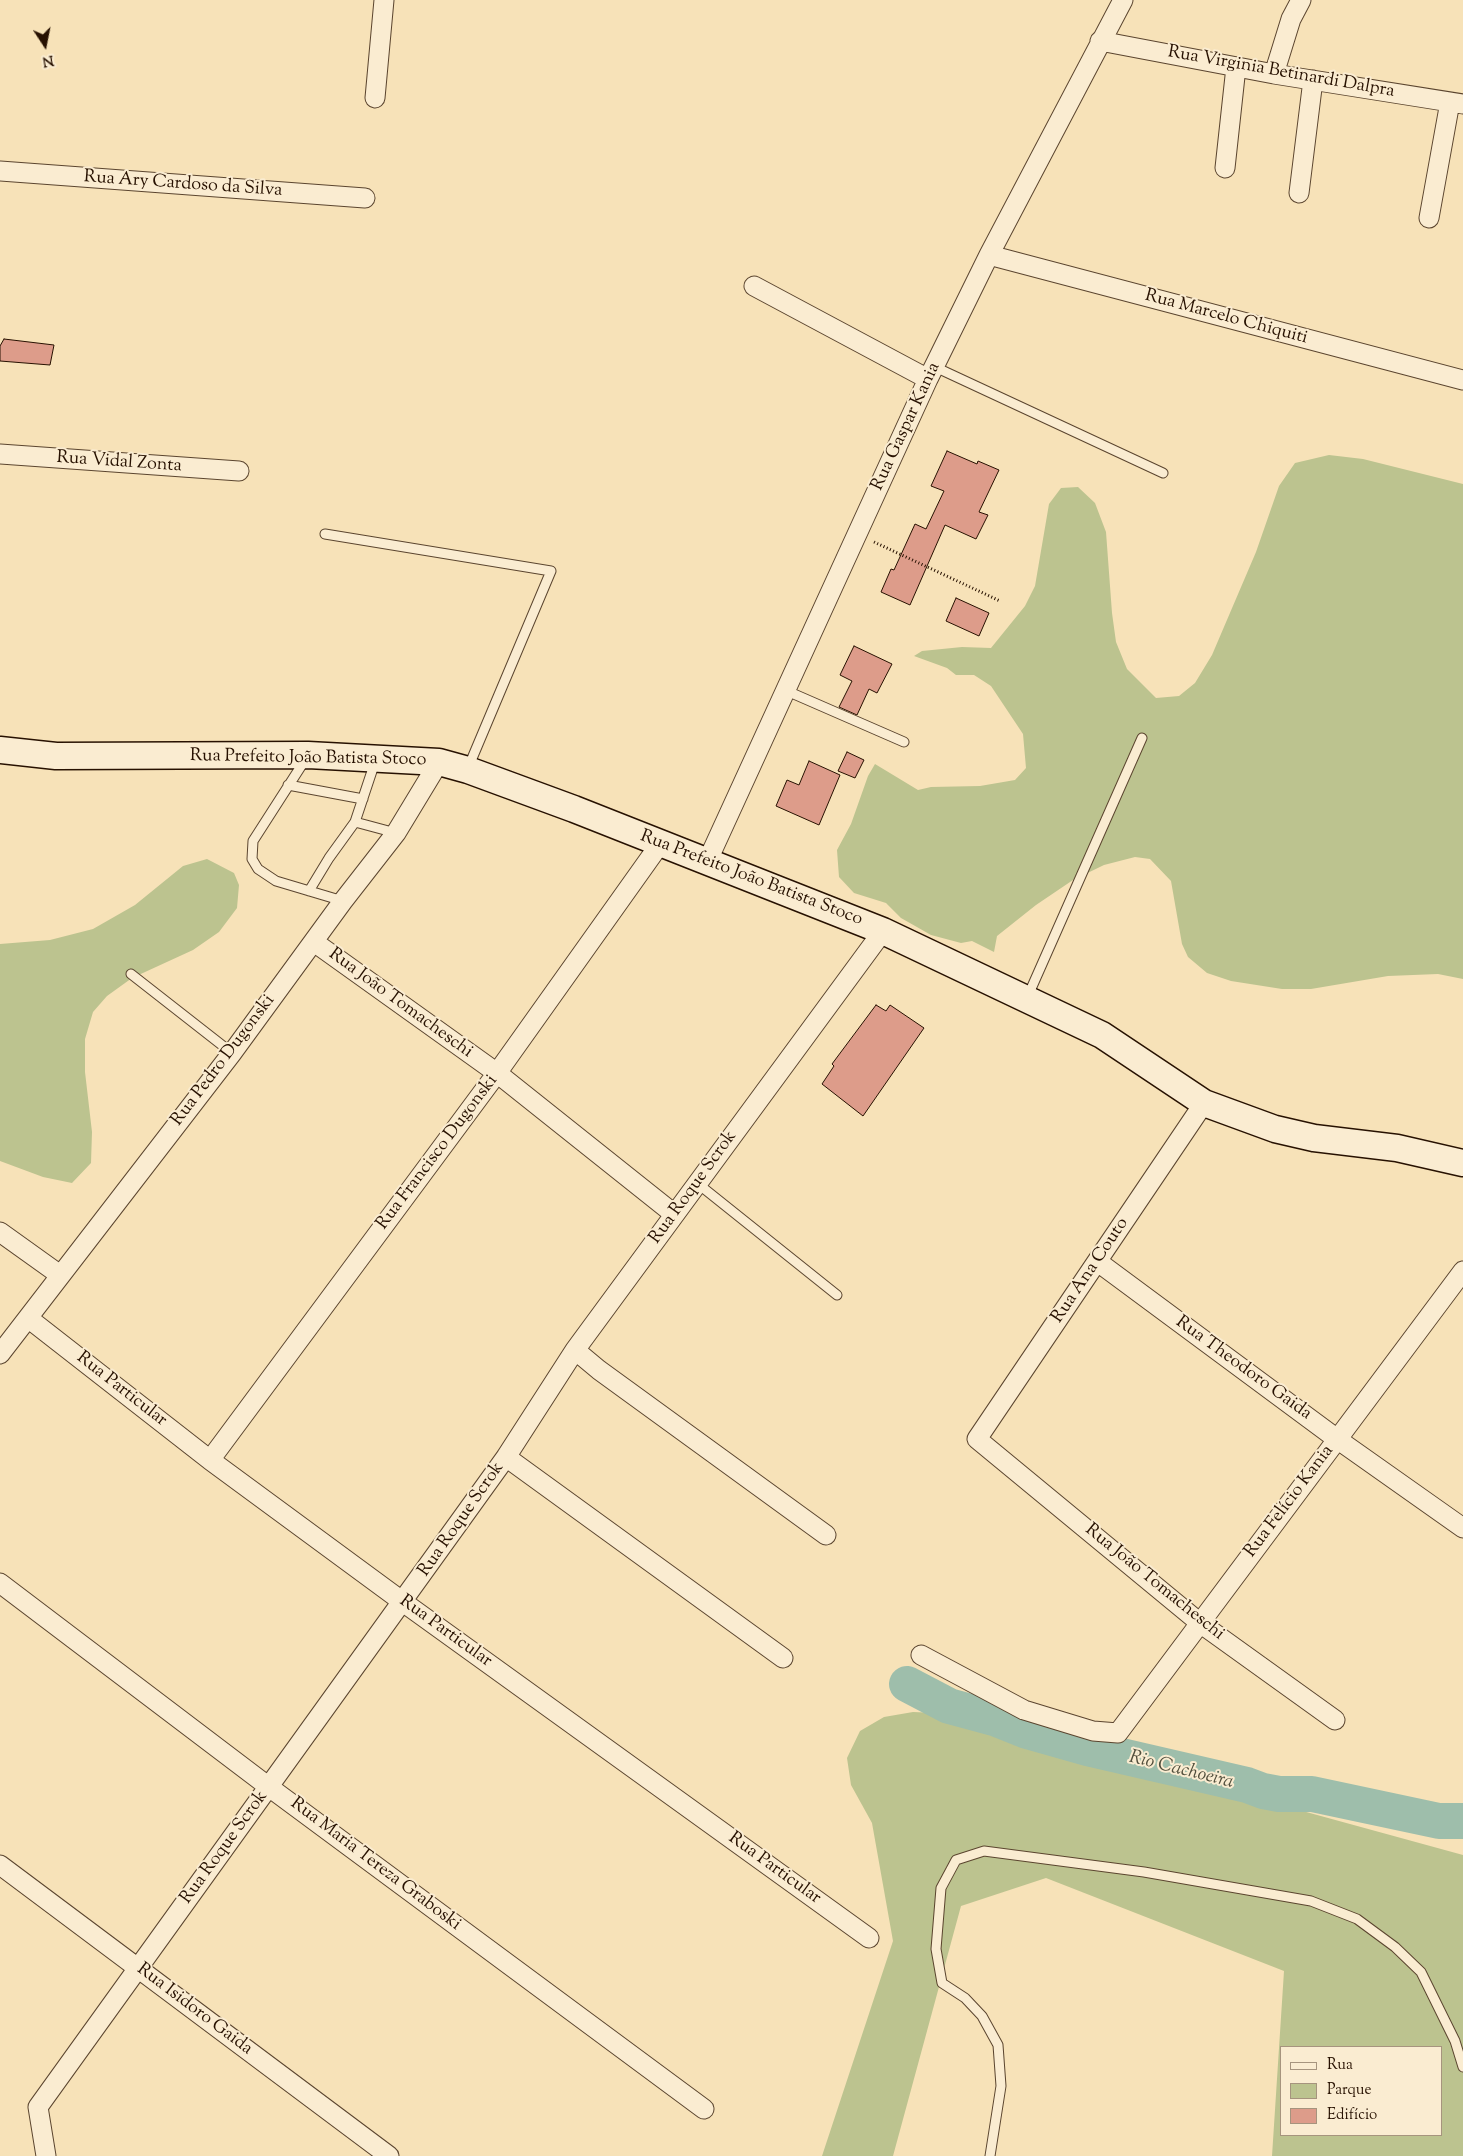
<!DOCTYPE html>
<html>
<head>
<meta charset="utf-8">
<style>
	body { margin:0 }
	#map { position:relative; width:1463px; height:2156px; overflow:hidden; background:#f7e2b8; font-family:"Sorts Mill Goudy",serif }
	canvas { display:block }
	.legend { position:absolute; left:1280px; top:2046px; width:162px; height:90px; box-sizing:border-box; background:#faecd1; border:1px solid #a6947e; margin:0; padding:6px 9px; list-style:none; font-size:15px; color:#271101 }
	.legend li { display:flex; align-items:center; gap:10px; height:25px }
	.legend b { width:25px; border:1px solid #a6947e }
	.north { position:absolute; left:20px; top:20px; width:50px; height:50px; -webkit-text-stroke:4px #faecd1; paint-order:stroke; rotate:169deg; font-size:14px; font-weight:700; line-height:20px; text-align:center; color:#271101 }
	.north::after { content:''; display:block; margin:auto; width:18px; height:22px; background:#271101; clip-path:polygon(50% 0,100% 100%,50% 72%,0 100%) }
</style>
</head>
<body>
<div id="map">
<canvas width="1463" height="2156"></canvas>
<ul class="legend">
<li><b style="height:6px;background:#faecd1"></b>Rua</li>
<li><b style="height:14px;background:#bcc38f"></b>Parque</li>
<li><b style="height:14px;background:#dd9c8a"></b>Edifício</li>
</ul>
<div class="north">N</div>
</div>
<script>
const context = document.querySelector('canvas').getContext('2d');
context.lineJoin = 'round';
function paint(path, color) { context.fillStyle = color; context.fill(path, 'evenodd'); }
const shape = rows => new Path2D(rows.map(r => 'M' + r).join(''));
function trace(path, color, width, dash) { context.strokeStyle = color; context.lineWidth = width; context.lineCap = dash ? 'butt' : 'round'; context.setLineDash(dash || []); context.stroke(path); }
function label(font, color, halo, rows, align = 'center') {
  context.font = font + ' "Sorts Mill Goudy",serif'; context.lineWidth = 4; context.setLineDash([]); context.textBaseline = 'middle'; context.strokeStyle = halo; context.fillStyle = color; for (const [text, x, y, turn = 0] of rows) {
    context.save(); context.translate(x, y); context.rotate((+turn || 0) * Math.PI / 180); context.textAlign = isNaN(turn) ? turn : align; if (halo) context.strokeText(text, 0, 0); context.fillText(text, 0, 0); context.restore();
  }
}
const green = shape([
	[1329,455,1363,459,1463,484,1463,979,1438,974,1388,976,1311,989,1282,989,1231,981,1207,973,1188,957,1182,944,1171,881,1150,859,1135,857,1104,865,1073,880,1036,905,997,936,994,952,972,941,961,943,931,935,901,918,886,903,854,893,839,877,837,850,851,824,868,776,875,764,918,790,931,787,980,786,1015,780,1026,768,1023,734,991,686,974,675,956,675,947,668,914,656,922,651,962,647,991,648,1025,606,1035,586,1049,504,1061,488,1078,487,1095,503,1106,532,1112,613,1116,642,1127,669,1156,698,1179,696,1195,683,1212,655,1256,552,1279,486,1295,463],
	[207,859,234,873,239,885,237,908,219,932,193,950,132,978,107,996,93,1012,85,1039,85,1072,92,1132,91,1163,72,1183,43,1177,0,1161,0,944,50,940,93,929,135,905,183,866],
	[913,1712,937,1713,989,1725,1463,1855,1463,2156,1272,2156,1284,1971,1046,1878,961,1906,893,2156,822,2156,893,1941,872,1823,851,1785,847,1758,860,1731,884,1717],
	[1282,2047,1442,2047,1442,2135,1282,2135]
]);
const river = shape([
	[907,1684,949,1706,997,1719,1027,1731,1087,1748,1247,1785,1263,1791,1279,1794,1312,1794,1439,1821,1463,1821]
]);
const building = shape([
	[4,339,54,345,50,365,0,361,0,346,4,339],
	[947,451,977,464,978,461,999,470,979,512,988,515,976,539,945,525,910,605,881,592,891,569,894,570,915,524,926,529,944,491,931,486,947,451],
	[956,598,989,613,979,636,946,621,956,598],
	[854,646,892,664,877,693,869,689,857,715,839,707,852,681,840,675,854,646],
	[847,752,864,760,855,778,838,771,847,752],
	[809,761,840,775,819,825,776,806,787,780,799,785,809,761],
	[876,1005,886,1011,890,1005,924,1028,863,1116,822,1084,834,1066,832,1064,876,1005]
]);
const path = shape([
	[874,542,1000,601]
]);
const service = shape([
	[935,367,1163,473],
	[325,534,551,571,468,768],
	[787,691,904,742],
	[305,760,253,841,252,859,258,869,276,881,343,901],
	[288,785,363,799],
	[355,822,396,833],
	[309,891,329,858,355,822,375,762],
	[131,974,232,1053],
	[1027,998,1142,738],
	[697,1183,837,1295],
	[990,2156,1001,2086,998,2045,982,2016,965,1998,942,1983,936,1949,941,1888,956,1860,984,1851,1144,1872,1311,1901,1357,1919,1395,1947,1421,1972,1455,2041,1463,2067]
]);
const minor = shape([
	[1100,41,1274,74,1463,104],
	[1274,74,1291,19,1301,0],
	[375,98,384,0],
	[1225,168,1236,67],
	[0,171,365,198],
	[1299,193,1313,80],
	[1429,218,1450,102],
	[989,255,1463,380],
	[754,286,928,379],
	[0,454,239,471],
	[707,862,928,379,989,255,1123,0],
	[314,942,497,1073,674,1214],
	[1204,1103,977,1439,1200,1623,1335,1720],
	[0,1232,60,1275],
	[1098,1262,1337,1439,1463,1528],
	[28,1318,210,1460,403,1602,869,1938],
	[575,1350,599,1370,826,1535],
	[0,1354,232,1053,343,901,396,833,439,762],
	[506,1457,783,1658],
	[210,1460,497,1073,660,844],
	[0,1583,269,1787,704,2109],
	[921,1655,1024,1710,1093,1731,1118,1733,1463,1271],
	[0,1865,389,2156],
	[46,2156,38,2107,506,1457,575,1350,883,931]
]);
const secondary = shape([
	[0,750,56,756,308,755,439,762,468,770,574,809,883,931,1102,1035,1204,1103,1275,1129,1314,1138,1397,1148,1463,1163]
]);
const streetNames = [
	["Rua Virginia Betinardi Dalpra",1281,73,10],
	["Rua Ary Cardoso da Silva",183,185,4],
	["Rua Marcelo Chiquiti",1226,318,15],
	["Rua Gaspar Kania",907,427,-65],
	["Rua Vidal Zonta",119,463,4],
	["Rua Prefeito João Batista Stoco",308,759,1],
	["Rua Prefeito João Batista Stoco",751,879,21],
	["Rua João Tomacheschi",400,1004,36],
	["Rua Pedro Dugonski",224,1061,-53],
	["Rua Francisco Dugonski",438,1153,-53],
	["Rua Roque Scrok",694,1188,-54],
	["Rua Ana Couto",1091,1271,-56],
	["Rua Theodoro Gaida",1243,1369,36],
	["Rua Particular",121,1390,38],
	["Rua Felício Kania",1290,1502,-53],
	["Rua Roque Scrok",462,1520,-55],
	["Rua João Tomacheschi",1154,1583,39],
	["Rua Particular",445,1632,36],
	["Rua Roque Scrok",225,1848,-54],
	["Rua Maria Tereza Graboski",375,1865,37],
	["Rua Particular",774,1869,36],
	["Rua Isidoro Gaida",194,2010,37]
];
const waterNames = [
	["Rio Cachoeira",1181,1771,14]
];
paint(green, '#bcc38f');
trace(river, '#9ebeab', 36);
paint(building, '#dd9c8a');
trace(building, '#271101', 1);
trace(service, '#5b452f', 11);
trace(minor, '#5b452f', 21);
trace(secondary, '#271101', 29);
trace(path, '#271101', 3, [1, 2.5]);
trace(service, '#faecd1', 9);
trace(minor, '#faecd1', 19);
trace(secondary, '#faecd1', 26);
label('18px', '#271101', '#faecd1', streetNames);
label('italic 19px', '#514e3c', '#faecd1', waterNames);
</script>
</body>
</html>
